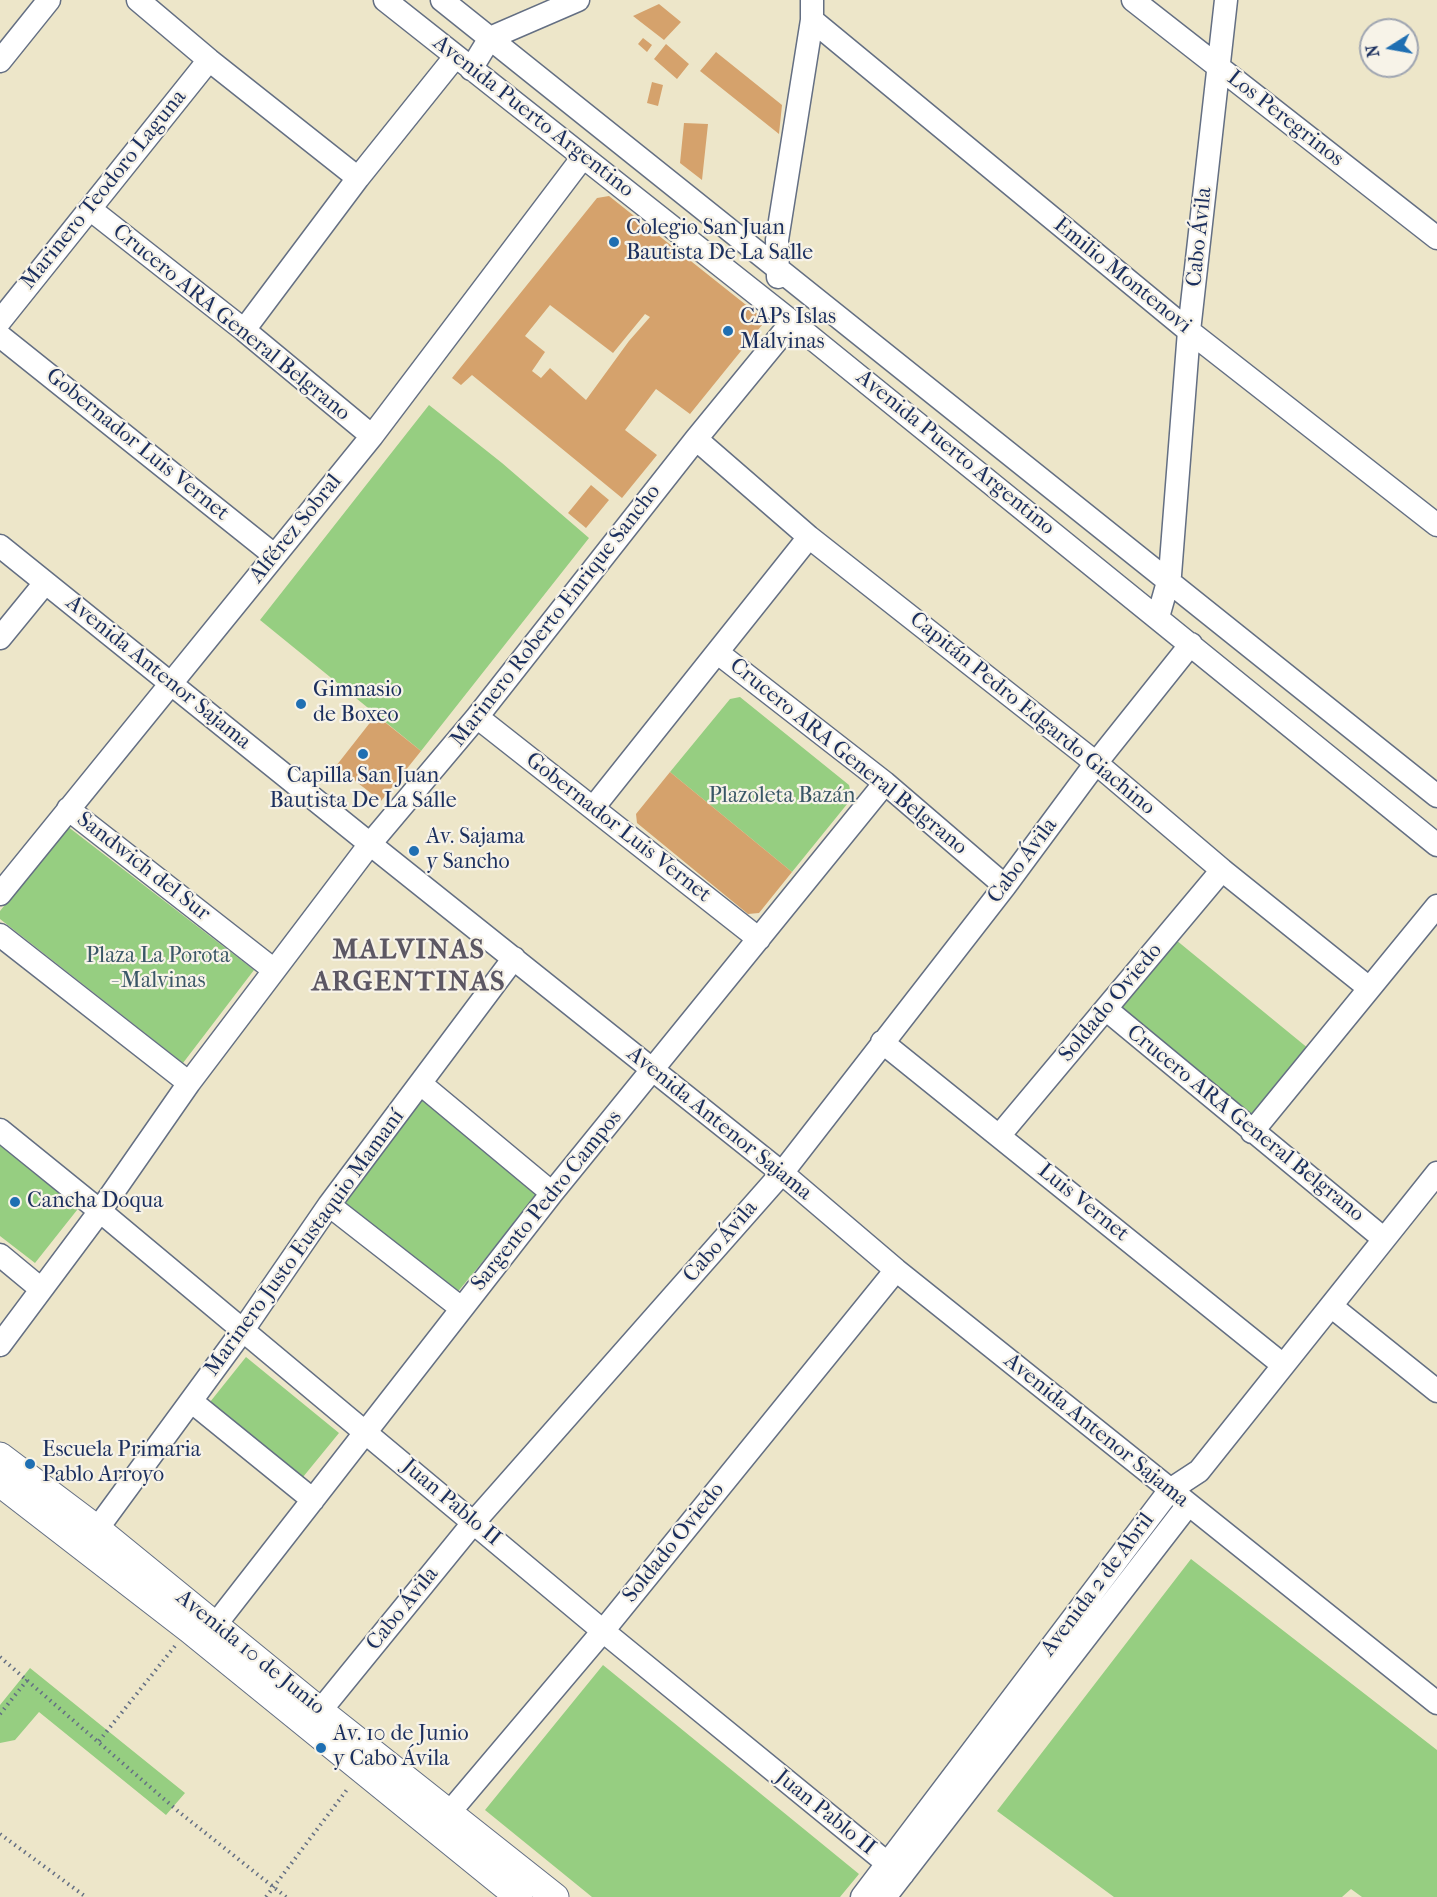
<!DOCTYPE html>
<html>
<head>
<meta charset="utf-8">
<style>
	body { margin:0 }
	#map { position:relative; width:1437px; height:1897px; overflow:hidden; background:#ede6c9; font-family:"IM FELL French Canon",serif }
	canvas { display:block }
	.north { position:absolute; left:1359px; top:18px; width:60px; height:60px; box-sizing:border-box; background:#f7f3e8; border:2px solid #9fa5b1; border-radius:50%; rotate:259deg; font-size:16px; font-weight:700; line-height:24px; text-align:center; color:#1b2f5e }
	.north::after { content:''; display:block; margin:auto; width:21px; height:27px; background:#1f6fb2; clip-path:polygon(50% 0,100% 100%,50% 72%,0 100%) }
</style>
</head>
<body>
<div id="map">
<canvas width="1437" height="1897"></canvas>
<div class="north">N</div>
</div>
<script>
const context = document.querySelector('canvas').getContext('2d');
context.lineJoin = 'round';
function paint(path, color) { context.fillStyle = color; context.fill(path, 'evenodd'); }
const shape = rows => new Path2D(rows.map(r => 'M' + r).join(''));
function trace(path, color, width, dash) { context.strokeStyle = color; context.lineWidth = width; context.lineCap = dash ? 'butt' : 'round'; context.setLineDash(dash || []); context.stroke(path); }
function label(font, color, halo, rows, align = 'center') {
  context.font = font + ' "IM FELL French Canon",serif'; context.lineWidth = 4.5; context.setLineDash([]); context.textBaseline = 'middle'; context.strokeStyle = halo; context.fillStyle = color; for (const [text, x, y, turn = 0] of rows) {
    context.save(); context.translate(x, y); context.rotate((+turn || 0) * Math.PI / 180); context.textAlign = isNaN(turn) ? turn : align; if (halo) context.strokeText(text, 0, 0); context.fillText(text, 0, 0); context.restore();
  }
}
const green = shape([
	[429,405,502,463,589,538,421,751,260,620],
	[740,697,849,785,852,798,792,872,670,772,730,699],
	[67,826,254,970,183,1063,0,919,0,911],
	[1176,940,1309,1049,1254,1117,1121,1008],
	[423,1098,540,1192,456,1294,343,1204],
	[0,1141,81,1205,35,1263,0,1236],
	[246,1357,339,1433,303,1477,210,1402],
	[1191,1559,1437,1750,1437,1897,1362,1897,1351,1889,1342,1897,1114,1897,997,1811],
	[603,1665,859,1874,840,1897,592,1897,485,1810],
	[30,1668,185,1793,166,1815,39,1712,15,1740,0,1743,0,1705]
]);
const building = shape([
	[659,4,681,22,664,40,633,16],
	[643,38,652,45,647,52,638,44],
	[666,44,689,64,677,79,654,59],
	[716,52,782,105,779,134,700,71],
	[652,82,663,85,658,106,647,103],
	[684,123,708,124,702,180,680,163],
	[609,196,760,316,762,325,690,414,656,389,625,430,657,455,622,498,472,375,461,385,452,378,597,198],
	[550,305,613,353,645,314,650,317,629,341,586,400,550,368,541,378,532,371,545,352,525,336],
	[591,485,609,500,586,528,568,513],
	[376,715,421,751,381,801,336,766],
	[670,772,792,872,759,913,748,914,637,823,636,814]
]);
const path = shape([
	[0,1657,179,1812,286,1897],
	[0,1714,28,1679],
	[99,1741,175,1646],
	[0,1834,86,1897],
	[266,1897,349,1787]
]);
const minor = shape([
	[138,0,209,60,358,178],
	[385,0,792,322,1437,845],
	[442,0,1437,796],
	[1133,0,1437,238],
	[812,20,1189,331,1437,525],
	[0,61,49,0],
	[471,69,490,38,578,0],
	[90,209,244,330,372,436],
	[778,277,777,240,812,20,812,0],
	[0,321,209,60],
	[244,330,358,178,455,57],
	[0,336,274,555],
	[696,439,809,537,1096,763,1222,870,1369,988],
	[0,546,370,844,782,1173,896,1270,1437,1703],
	[1158,617,1170,575,1189,331,1226,0],
	[0,638,45,583],
	[718,653,885,783,1005,886],
	[477,717,759,939],
	[593,808,809,537],
	[68,809,274,970],
	[0,894,372,436,583,157],
	[0,935,189,1083],
	[1107,1010,1384,1239],
	[882,1042,1283,1365],
	[421,1084,552,1193],
	[0,1130,100,1211,603,1631,887,1863,903,1874],
	[1252,1132,1437,906],
	[999,1136,1222,870],
	[329,1205,461,1308],
	[0,1255,41,1289],
	[1331,1306,1437,1391],
	[0,1345,100,1211,189,1083,370,844,477,717,696,439,792,322],
	[191,1401,313,1500],
	[97,1529,243,1330,329,1205,514,958],
	[216,1624,552,1193,885,783],
	[320,1711,474,1522,782,1173,1005,886,1096,763,1191,644],
	[449,1813,603,1631,896,1270],
	[862,1897,1170,1490,1199,1471,1437,1173],
	[885,1897,1188,1505]
]);
const tertiary = shape([
	[0,1456,97,1529,320,1711,555,1897],
	[0,1483,189,1629,519,1897]
]);
const markers = [
	[614,242,6,"#1f6fb2"],
	[728,331,6,"#1f6fb2"],
	[301,704,6,"#1f6fb2"],
	[363,754,6,"#1f6fb2"],
	[414,851,6,"#1f6fb2"],
	[15,1202,6,"#1f6fb2"],
	[30,1464,6,"#1f6fb2"],
	[321,1748,6,"#1f6fb2"]
];
const streetNames = [
	["Avenida Puerto Argentino",533,117,38],
	["Los Peregrinos",1285,119,38],
	["Marinero Teodoro Laguna",104,190,-51],
	["Cabo Ávila",1200,237,-84],
	["Emilio Montenovi",1122,276,39],
	["Crucero ARA General Belgrano",231,323,39],
	["Gobernador Luis Vernet",137,445,39],
	["Avenida Puerto Argentino",955,453,39],
	["Alférez Sobral",296,529,-51],
	["Marinero Roberto Enrique Sancho",556,616,-52],
	["Avenida Antenor Sajama",158,673,39],
	["Capitán Pedro Edgardo Giachino",1032,714,39],
	["Crucero ARA General Belgrano",848,757,39],
	["Gobernador Luis Vernet",618,828,38],
	["Cabo Ávila",1023,861,-53],
	["Sandwich del Sur",143,867,38],
	["Soldado Oviedo",1111,1003,-50],
	["Avenida Antenor Sajama",719,1124,39],
	["Crucero ARA General Belgrano",1245,1124,39],
	["Sargento Pedro Campos",547,1201,-51],
	["Luis Vernet",1083,1203,39],
	["Cabo Ávila",721,1242,-49],
	["Marinero Justo Eustaquio Mamaní",305,1243,-54],
	["Avenida Antenor Sajama",1096,1431,39],
	["Juan Pablo II",451,1503,40],
	["Soldado Oviedo",674,1543,-51],
	["Avenida 2 de Abril",1098,1585,-53],
	["Cabo Ávila",403,1609,-51],
	["Avenida 10 de Junio",250,1653,39],
	["Juan Pablo II",825,1813,39]
];
const poiNames = [
	["Colegio San Juan",626,229],
	["Bautista De La Salle",626,254],
	["CAPs Islas",740,318],
	["Malvinas",740,343],
	["Gimnasio",313,691],
	["de Boxeo",313,716],
	["Capilla San Juan",363,777,"center"],
	["Bautista De La Salle",363,802,"center"],
	["Av. Sajama",426,838],
	["y Sancho",426,863],
	["Cancha Doqua",27,1202],
	["Escuela Primaria",42,1451],
	["Pablo Arroyo",42,1476],
	["Av. 10 de Junio",333,1735],
	["y Cabo Ávila",333,1760]
];
const parkNames = [
	["Plazoleta Bazán",782,797],
	["Plaza La Porota",158,957],
	["- Malvinas",158,982]
];
const districtNames = [
	["MALVINAS",409,951],
	["ARGENTINAS",409,983]
];
paint(green, '#96ce81');
paint(building, '#d5a26c');
trace(minor, '#646f83', 25);
trace(tertiary, '#646f83', 29);
trace(path, '#646f83', 4, [1.5, 4.5]);
trace(minor, '#fff', 22);
trace(tertiary, '#fff', 27);
for (const [x, y, r, color] of markers) { const dot = new Path2D(); dot.arc(x, y, r, 0, 2 * Math.PI); context.fillStyle = color; context.fill(dot); trace(dot, '#f7f3e8', 2); }
label('22px', '#1b2f5e', '#f7f3e8', streetNames);
label('22px', '#1b2f5e', '#f7f3e8', poiNames, 'left');
label('22px', '#3a5767', '#f7f3e8', parkNames);
context.letterSpacing = '1.5px';
label('bold 28px', '#5c5763', '#f7f3e8', districtNames);
context.letterSpacing = '0px';
</script>
</body>
</html>
